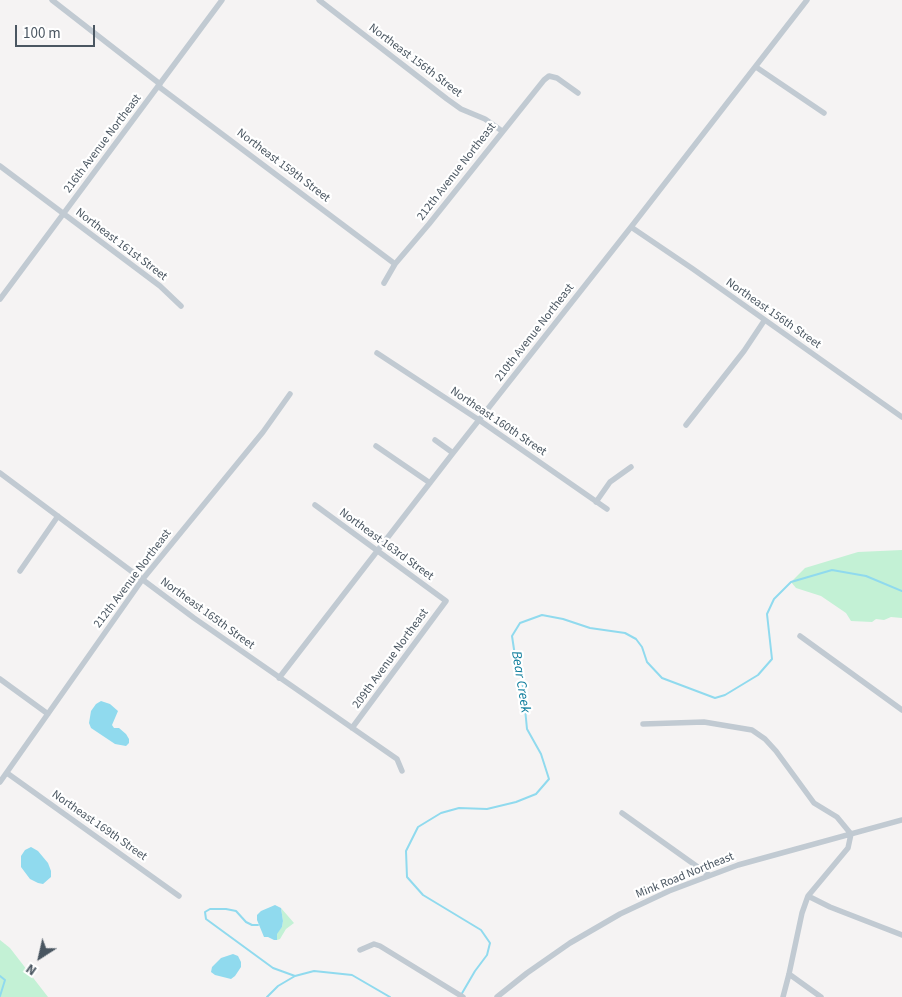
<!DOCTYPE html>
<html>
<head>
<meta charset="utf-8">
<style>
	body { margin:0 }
	#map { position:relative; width:902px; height:997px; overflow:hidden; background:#f5f3f3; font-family:"Source Sans 3",sans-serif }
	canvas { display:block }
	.north { position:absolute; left:15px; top:932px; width:50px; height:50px; -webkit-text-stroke:4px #fff; paint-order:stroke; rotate:215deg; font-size:14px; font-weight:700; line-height:20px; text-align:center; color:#4a5661 }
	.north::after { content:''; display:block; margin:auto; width:18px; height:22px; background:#4a5661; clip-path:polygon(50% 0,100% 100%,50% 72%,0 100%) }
	.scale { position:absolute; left:15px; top:25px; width:80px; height:22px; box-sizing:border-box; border:2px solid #4a5661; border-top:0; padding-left:6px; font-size:15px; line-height:18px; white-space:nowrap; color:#4a5661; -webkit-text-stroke:4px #fff; paint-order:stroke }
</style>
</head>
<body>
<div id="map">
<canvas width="902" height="997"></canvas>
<div class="north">N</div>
<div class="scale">100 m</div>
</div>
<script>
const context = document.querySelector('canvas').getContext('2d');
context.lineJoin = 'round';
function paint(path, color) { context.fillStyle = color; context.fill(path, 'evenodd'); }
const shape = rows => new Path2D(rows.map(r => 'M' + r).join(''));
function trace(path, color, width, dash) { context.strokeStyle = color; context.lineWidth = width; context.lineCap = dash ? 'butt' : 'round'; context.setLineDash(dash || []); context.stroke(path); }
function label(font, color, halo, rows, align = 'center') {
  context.font = font + ' "Source Sans 3",sans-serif'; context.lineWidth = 4.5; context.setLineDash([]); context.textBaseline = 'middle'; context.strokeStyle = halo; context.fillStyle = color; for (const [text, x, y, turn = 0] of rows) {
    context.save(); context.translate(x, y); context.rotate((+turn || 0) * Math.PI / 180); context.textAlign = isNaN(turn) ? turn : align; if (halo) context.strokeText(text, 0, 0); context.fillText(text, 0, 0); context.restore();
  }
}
const green = shape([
	[902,550,902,618,891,617,884,620,876,619,872,622,851,621,846,613,821,596,796,588,791,582,805,568,858,552],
	[281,908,294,923,286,929,280,939,277,940,276,934,282,927,283,921],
	[0,940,10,948,48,997,0,997]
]);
const water = shape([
	[101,701,110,704,118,711,112,725,114,728,119,728,126,734,129,739,129,743,126,746,115,744,91,728,89,723,91,711,96,704],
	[31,847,38,851,48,863,51,871,51,877,43,884,38,883,30,879,21,867,21,856,25,850],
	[275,905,281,908,283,921,282,927,277,934,277,940,274,940,268,937,264,937,257,920,257,915,261,911],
	[233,954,238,956,241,962,241,967,235,976,231,979,215,975,211,972,212,967,221,958]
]);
const stream = shape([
	[258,925,252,925,246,922,236,911,226,909,210,909,205,912,206,919,273,968,295,976],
	[0,976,5,980,0,996],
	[461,995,475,971,487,955,490,943,481,930,423,895,407,877,406,851,418,827,441,813,459,808,487,809,516,802,536,794,549,779,541,754,527,729,522,678,515,656,512,636,520,623,542,615,563,619,590,628,625,633,636,639,642,647,647,662,662,678,715,698,725,695,758,675,772,659,767,614,774,599,791,582,832,570,866,576,902,591],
	[267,997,278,986,295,976,314,971,352,975,390,997]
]);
const minor = shape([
	[52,0,160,84],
	[319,0,447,99,461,109,485,119,502,131],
	[756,67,824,113],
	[158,86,395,264],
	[0,166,160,286,181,306],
	[631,227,693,269,902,417],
	[384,283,395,264,429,224,544,80,549,76,557,78,578,93],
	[0,299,222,0],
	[377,353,479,420,607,509],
	[686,425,744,351,764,321],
	[435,440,453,453],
	[376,446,430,483],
	[0,473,194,618,397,759,402,771],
	[596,502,610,482,631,467],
	[315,505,446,601,352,728],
	[20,571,58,516],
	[800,636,902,710],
	[279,678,453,453,631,227,807,0],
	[0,679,48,714],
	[643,724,704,722,752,730,765,739,776,751,814,803,837,817,851,834,848,848,808,896,802,913,789,974,783,997],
	[7,773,179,896],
	[0,782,142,580,263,432,290,394],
	[622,813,709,875],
	[808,896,830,907,902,935],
	[360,950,374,944,380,946,463,997],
	[789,974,821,997],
	[497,997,527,973,570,943,620,914,669,891,738,865,902,820]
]);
const streetNames = [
	["Northeast 156th Street",415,61,37],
	["216th Avenue Northeast",103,144,-53],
	["Northeast 159th Street",283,166,37],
	["212th Avenue Northeast",457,172,-52],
	["Northeast 161st Street",121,245,37],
	["Northeast 156th Street",773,314,35],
	["210th Avenue Northeast",535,333,-52],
	["Northeast 160th Street",498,422,34],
	["Northeast 163rd Street",386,545,36],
	["212th Avenue Northeast",133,579,-53],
	["Northeast 165th Street",207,614,36],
	["209th Avenue Northeast",391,659,-54],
	["Northeast 169th Street",99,826,35],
	["Mink Road Northeast",685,876,-22]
];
const waterNames = [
	["Bear Creek",520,682,81]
];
paint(green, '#c3f1d5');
paint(water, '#90daee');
trace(stream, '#90daee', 2);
trace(minor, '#c1cad2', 5.5);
label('12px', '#4a5661', '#fff', streetNames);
label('italic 14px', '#0c7c9b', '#fff', waterNames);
</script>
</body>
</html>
